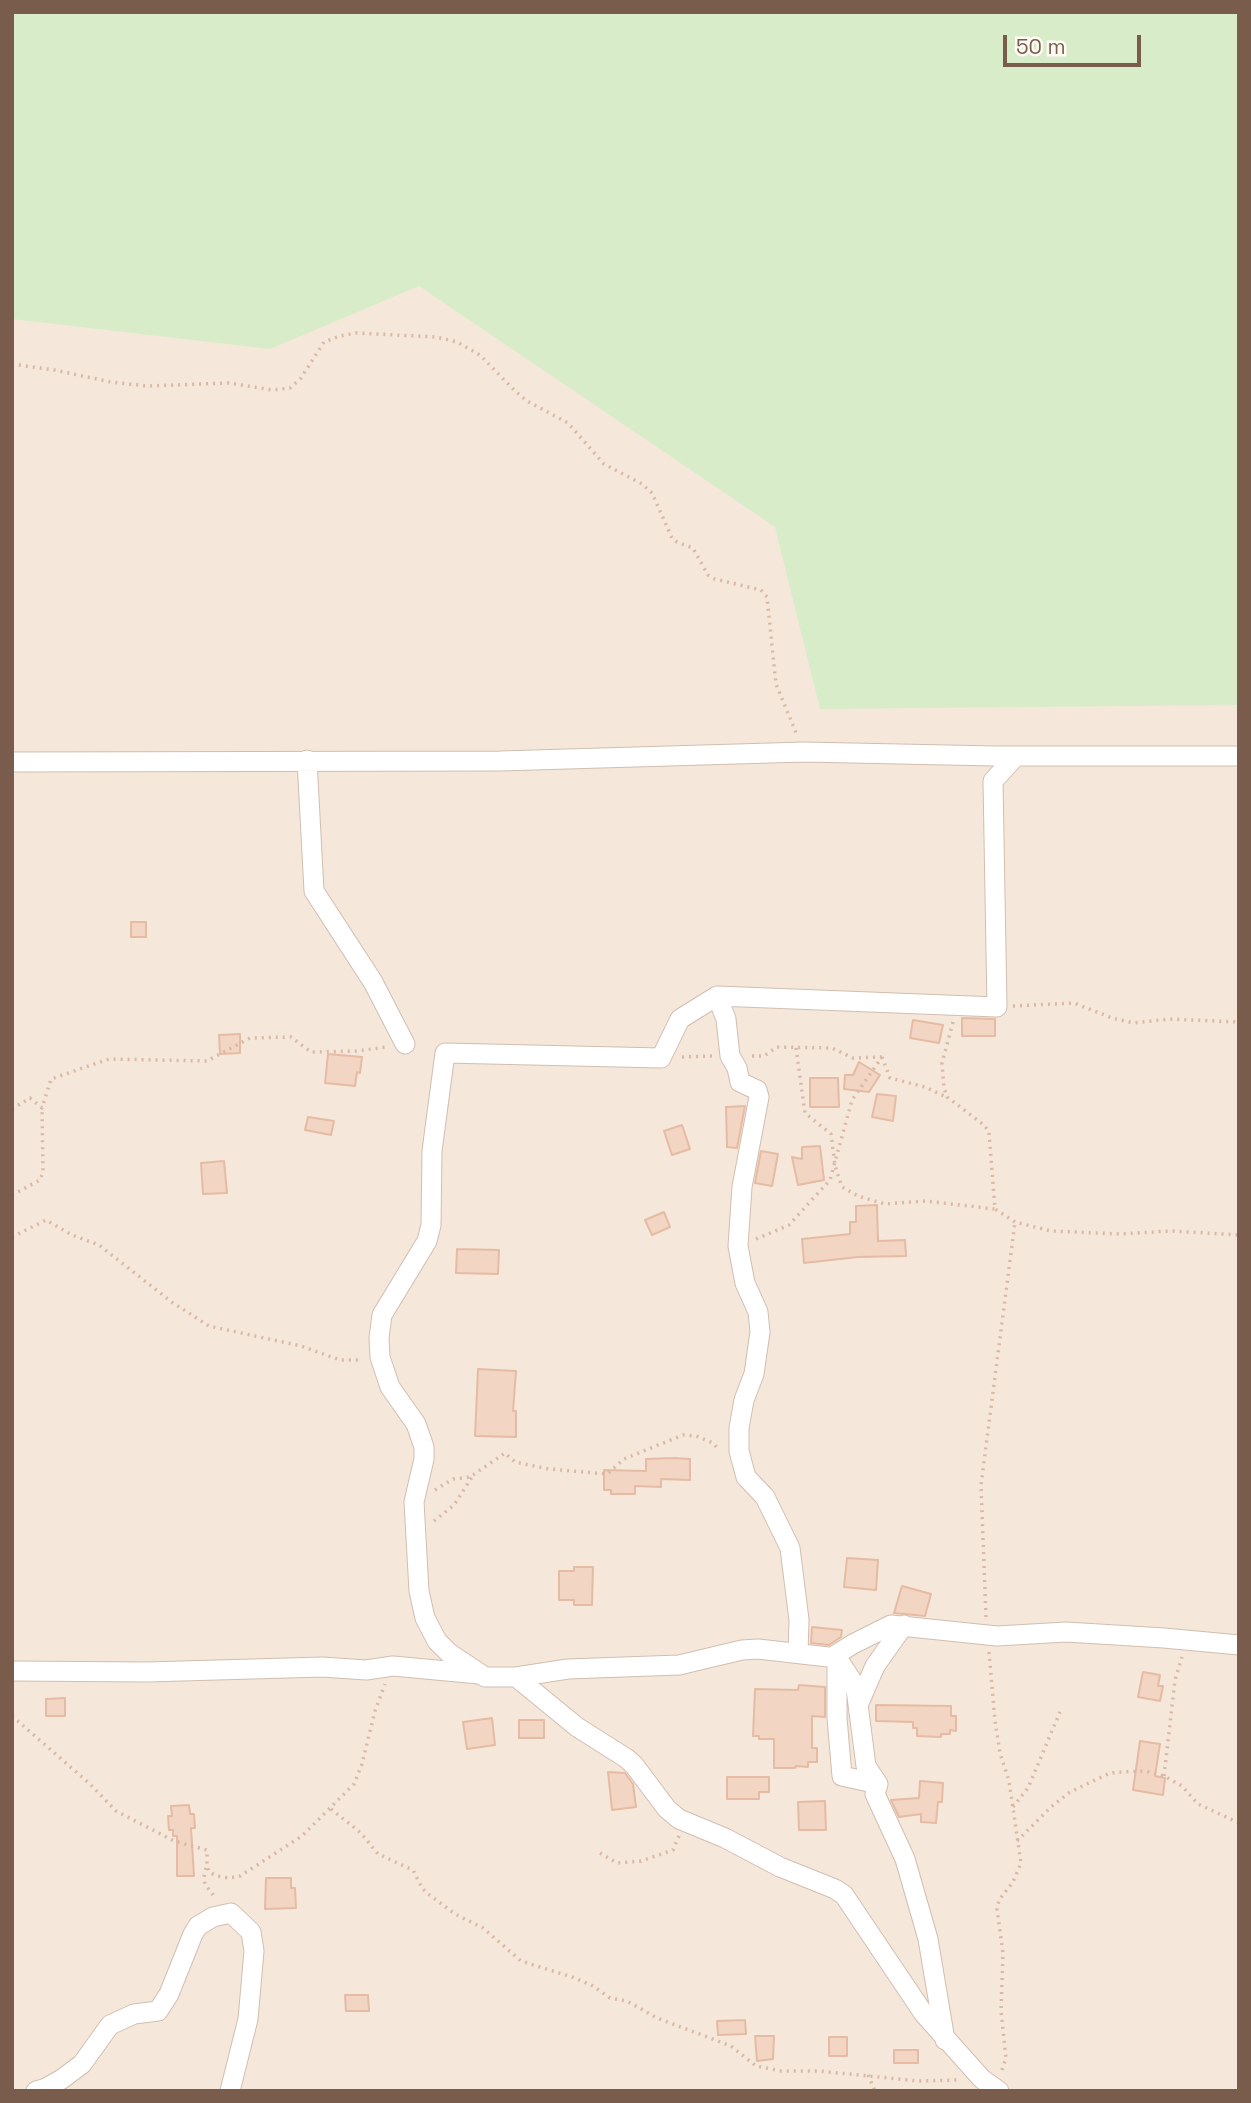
<!DOCTYPE html>
<html>
<head>
<meta charset="utf-8">
<style>
	body { margin:0 }
	#map { position:relative; width:1251px; height:2103px; overflow:hidden; background:#fdf6ec; font-family:"Space Grotesk",sans-serif }
	canvas { display:block }
	.frame { position:absolute; inset:0; border:14px solid #7a5c4d; pointer-events:none }
	.scale { position:absolute; left:1003px; top:35px; width:138px; height:32px; box-sizing:border-box; border:4px solid #7a5c4d; border-top:0; padding-left:9px; font-size:21px; line-height:24px; white-space:nowrap; color:#7a5c4d; -webkit-text-stroke:5px #fffaf3; paint-order:stroke }
</style>
</head>
<body>
<div id="map">
<canvas width="1251" height="2103"></canvas>
<div class="frame"></div>
<div class="scale">50 m</div>
</div>
<script>
const context = document.querySelector('canvas').getContext('2d');
context.lineJoin = 'round';
function paint(path, color) { context.fillStyle = color; context.fill(path, 'evenodd'); }
const shape = rows => new Path2D(rows.map(r => 'M' + r).join(''));
function trace(path, color, width, dash) { context.strokeStyle = color; context.lineWidth = width; context.lineCap = dash ? 'butt' : 'round'; context.setLineDash(dash || []); context.stroke(path); }
const residential = shape([
	[12,12,1239,12,1239,2091,12,2091]
]);
const green = shape([
	[12,12,1239,12,1239,705,820,709,775,527,419,286,270,349,12,319]
]);
const building = shape([
	[131,922,146,922,146,937,131,937,131,922],
	[962,1018,995,1019,995,1036,962,1036,962,1018],
	[913,1020,943,1025,939,1043,910,1038,913,1020],
	[240,1034,240,1053,220,1054,219,1035,240,1034],
	[328,1054,362,1057,360,1073,357,1072,355,1086,325,1083,328,1054],
	[859,1062,880,1075,869,1092,844,1089,845,1075,853,1075,859,1062],
	[810,1078,838,1078,839,1107,810,1107,810,1078],
	[877,1094,896,1096,893,1121,872,1117,877,1094],
	[745,1106,737,1148,727,1147,726,1107,745,1106],
	[308,1117,334,1121,331,1135,305,1130,308,1117],
	[682,1125,690,1149,672,1155,664,1131,682,1125],
	[820,1146,824,1180,798,1185,792,1157,802,1159,802,1147,820,1146],
	[761,1151,778,1154,772,1186,755,1183,761,1151],
	[224,1161,227,1193,203,1194,201,1163,224,1161],
	[877,1205,878,1241,905,1240,906,1256,858,1257,804,1263,802,1239,850,1234,850,1222,856,1222,856,1206,877,1205],
	[664,1212,670,1227,652,1235,645,1220,664,1212],
	[457,1249,499,1250,498,1274,456,1273,457,1249],
	[478,1369,516,1371,513,1411,516,1411,516,1437,475,1436,478,1369],
	[674,1458,690,1459,690,1480,661,1479,661,1487,635,1486,635,1494,611,1494,611,1490,604,1490,604,1470,646,1471,646,1459,674,1458],
	[847,1558,878,1560,876,1590,844,1587,847,1558],
	[574,1567,593,1567,592,1605,574,1605,574,1600,559,1600,559,1571,574,1571,574,1567],
	[902,1586,931,1594,925,1616,894,1613,902,1586],
	[812,1627,842,1630,841,1637,829,1645,811,1643,812,1627],
	[1143,1672,1160,1675,1158,1686,1163,1686,1160,1701,1138,1697,1143,1672],
	[799,1685,825,1687,825,1717,812,1716,812,1748,817,1748,817,1762,808,1762,808,1767,796,1766,795,1768,774,1768,774,1739,759,1739,759,1736,753,1736,755,1689,798,1690,799,1685],
	[65,1698,65,1716,46,1716,46,1699,65,1698],
	[876,1705,951,1706,951,1716,956,1716,956,1731,950,1730,950,1734,941,1734,941,1737,917,1736,917,1728,913,1728,913,1722,876,1721,876,1705],
	[492,1718,495,1745,467,1749,463,1722,492,1718],
	[519,1720,544,1720,544,1738,519,1738,519,1720],
	[1140,1741,1160,1744,1155,1776,1165,1778,1163,1795,1133,1790,1140,1741],
	[608,1772,625,1773,633,1784,636,1807,612,1810,608,1772],
	[727,1777,769,1777,769,1792,759,1792,759,1799,727,1799,727,1777],
	[920,1781,943,1783,942,1802,938,1802,936,1823,921,1822,921,1814,899,1817,891,1800,919,1798,920,1781],
	[825,1801,826,1830,799,1830,798,1802,825,1801],
	[189,1805,190,1814,194,1814,195,1828,191,1828,194,1876,177,1876,177,1836,173,1836,173,1830,169,1830,168,1816,172,1816,171,1806,189,1805],
	[266,1878,291,1878,291,1888,295,1888,296,1908,265,1909,266,1878],
	[345,1995,368,1995,369,2011,346,2011,345,1995],
	[745,2020,746,2034,718,2035,717,2021,745,2020],
	[755,2036,774,2036,773,2059,757,2061,755,2036],
	[829,2037,847,2037,847,2056,829,2056,829,2037],
	[894,2050,918,2050,918,2063,894,2063,894,2050]
]);
const path = shape([
	[12,364,54,370,111,382,148,386,229,383,272,390,290,388,301,378,324,342,340,336,356,333,436,337,457,342,480,355,515,391,527,401,568,423,604,464,642,484,652,493,672,538,677,542,693,548,708,575,715,579,761,590,767,597,776,684,797,735],
	[1013,1006,1074,1003,1112,1018,1134,1023,1169,1019,1239,1022],
	[953,1022,942,1063,944,1088,947,1097,984,1125,989,1132,995,1209,1015,1222,1051,1231,1120,1234,1171,1231,1239,1235],
	[796,1048,805,1113,831,1134,835,1166,842,1187,858,1196,885,1204,925,1201,995,1209],
	[752,1056,764,1056,777,1047,832,1048,853,1058,882,1057],
	[682,1057,713,1056],
	[882,1057,890,1078,925,1087,946,1097],
	[12,1109,30,1098,42,1108,51,1079,109,1059,207,1061,250,1038,291,1037,311,1052,356,1051,387,1047],
	[12,1195,40,1180,43,1172,42,1108],
	[12,1237,46,1220,72,1235,99,1245,173,1303,209,1326,301,1346,340,1360,361,1360],
	[756,1239,789,1225,830,1180,852,1100,882,1057],
	[435,1490,453,1479,470,1477,505,1453,515,1462,549,1469,607,1474,624,1459,683,1435,696,1436,713,1443,719,1450],
	[434,1521,454,1505,472,1477],
	[986,1617,981,1485,1015,1222],
	[989,1652,995,1721,1000,1753,1009,1781,1021,1863,1013,1882,999,1900,997,1909,1003,1953,1001,2011,1006,2058,1002,2070],
	[12,1716,90,1784,116,1811,174,1841,207,1850,207,1866,209,1872,217,1876,229,1878,240,1876,302,1836,354,1784,362,1764,375,1711,385,1684],
	[1164,1776,1175,1680,1182,1657],
	[1013,1807,1028,1788,1060,1712],
	[331,1809,361,1833,378,1854,413,1870,422,1888,427,1893,455,1914,483,1928,521,1961,572,1977,593,1986,610,1998,627,2001,657,2018,731,2046,756,2066,781,2071,819,2071,918,2081,957,2080],
	[1017,1841,1051,1807,1070,1792,1110,1773,1122,1772,1145,1771,1164,1776,1182,1786,1198,1804,1239,1823],
	[600,1853,617,1863,641,1861,673,1850,679,1836],
	[206,1868,204,1877,205,1884,216,1899],
	[868,2075,875,2091]
]);
const minor = shape([
	[1016,756,993,781,997,1007,717,996,680,1019,661,1058,445,1053,432,1151,431,1225,427,1241,382,1315,379,1338,380,1357,390,1387,416,1424,424,1447,424,1459,414,1502,419,1591,425,1618,437,1641,449,1653,485,1677,516,1677,568,1669,679,1665,742,1650,758,1649,837,1658,837,1654,853,1644,891,1625,997,1636,1066,1632,1164,1638,1239,1645],
	[307,760,314,891,373,982,405,1044],
	[12,762,500,761,804,752,995,756,1239,756],
	[717,996,726,1019,730,1056,737,1068,740,1082,757,1090,759,1097,742,1187,738,1246,745,1283,758,1312,760,1332,754,1374,744,1400,739,1428,739,1451,746,1477,765,1497,790,1548,799,1620,798,1653],
	[837,1658,851,1679,856,1689,866,1766,878,1784,875,1794,905,1859,928,1939,945,2040],
	[837,1658,837,1718,842,1776,878,1784],
	[12,1671,147,1672,322,1667,366,1670,393,1666,479,1674],
	[516,1677,577,1727,626,1758,634,1765,667,1809,679,1819,725,1838,780,1867,835,1889,844,1895,924,2014,982,2079,999,2091],
	[859,1703,875,1666,904,1625],
	[36,2091,46,2088,62,2079,82,2064,110,2025,134,2014,158,2011,169,1994,193,1934,198,1926,213,1917,231,1913,251,1932,254,1951,248,2019,230,2091]
]);
paint(residential, '#f5e8da');
paint(green, '#d8ecc9');
paint(building, '#f3d5c3');
trace(building, '#e6bba3', 2);
trace(minor, '#d1beb0', 21);
trace(path, '#d9b8a5', 3.5, [2, 5]);
trace(minor, '#fff', 19);
</script>
</body>
</html>
